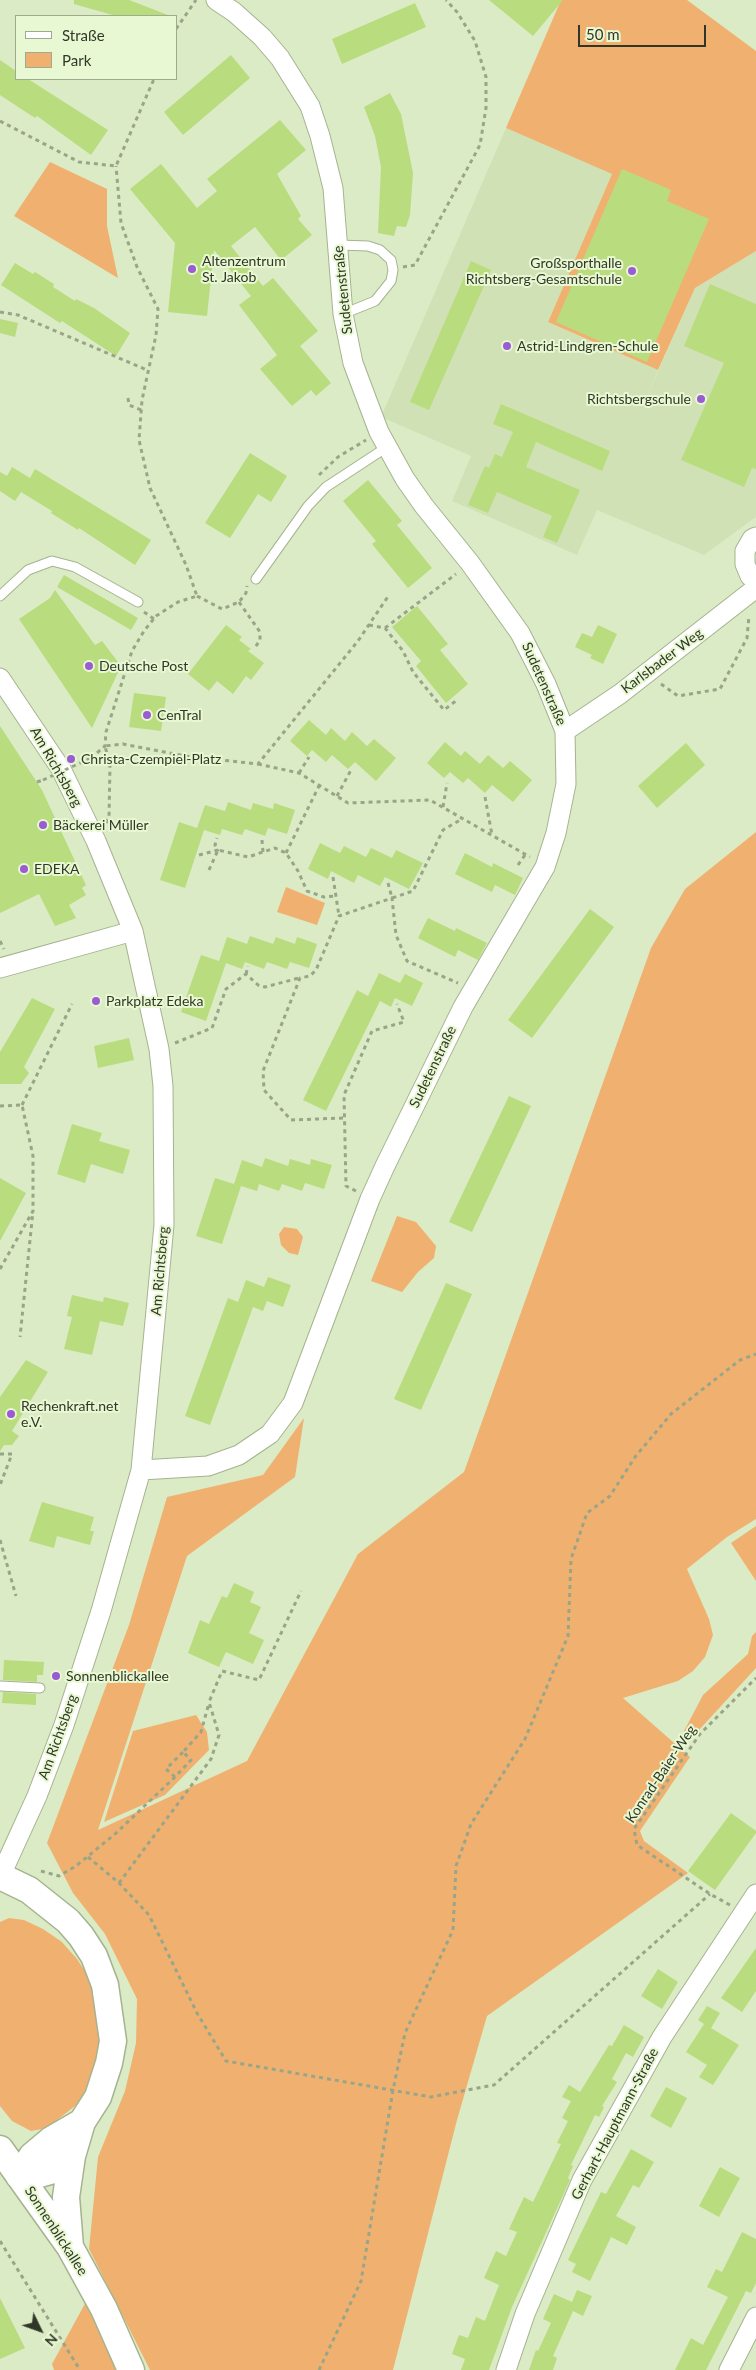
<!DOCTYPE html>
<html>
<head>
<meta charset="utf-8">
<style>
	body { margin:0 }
	#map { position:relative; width:756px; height:2370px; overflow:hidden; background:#dbebc5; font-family:Lato,sans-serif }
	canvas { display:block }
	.legend { position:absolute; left:15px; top:15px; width:162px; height:65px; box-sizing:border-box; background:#e8f8d2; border:1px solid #9fab8e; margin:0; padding:6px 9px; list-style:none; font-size:15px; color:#313728 }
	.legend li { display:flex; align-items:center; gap:10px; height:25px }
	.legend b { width:25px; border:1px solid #9fab8e }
	.north { position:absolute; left:15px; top:2305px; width:50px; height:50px; -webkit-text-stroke:4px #e8f8d2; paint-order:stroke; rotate:132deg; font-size:14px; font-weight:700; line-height:20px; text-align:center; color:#313728 }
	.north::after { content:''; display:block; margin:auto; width:18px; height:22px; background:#313728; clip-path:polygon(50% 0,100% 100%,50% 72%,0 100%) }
	.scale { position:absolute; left:578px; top:25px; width:128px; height:22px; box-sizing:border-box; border:2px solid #313728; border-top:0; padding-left:6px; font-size:15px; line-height:18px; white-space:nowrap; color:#313728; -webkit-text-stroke:4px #e8f8d2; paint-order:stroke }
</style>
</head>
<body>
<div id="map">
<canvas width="756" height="2370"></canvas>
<ul class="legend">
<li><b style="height:6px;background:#fff"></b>Straße</li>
<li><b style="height:14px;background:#f0b170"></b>Park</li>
</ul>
<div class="north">N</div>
<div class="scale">50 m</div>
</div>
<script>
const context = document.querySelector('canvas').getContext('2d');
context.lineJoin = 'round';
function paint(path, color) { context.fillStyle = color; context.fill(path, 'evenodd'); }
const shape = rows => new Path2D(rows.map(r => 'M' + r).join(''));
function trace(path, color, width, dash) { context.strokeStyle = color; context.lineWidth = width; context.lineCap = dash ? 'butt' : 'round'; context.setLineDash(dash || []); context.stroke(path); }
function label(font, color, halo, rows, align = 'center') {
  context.font = font + ' Lato,sans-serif'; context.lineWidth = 4; context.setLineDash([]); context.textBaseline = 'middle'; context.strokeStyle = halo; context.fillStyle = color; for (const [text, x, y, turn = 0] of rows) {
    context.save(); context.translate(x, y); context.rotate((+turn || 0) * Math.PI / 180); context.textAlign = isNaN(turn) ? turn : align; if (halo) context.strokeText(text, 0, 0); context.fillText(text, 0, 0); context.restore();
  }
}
const built = shape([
	[506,128,612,174,548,322,658,370,644,403,695,288,756,251,756,517,704,555,597,510,577,555,452,501,471,456,381,417]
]);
const green = shape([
	[561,0,687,0,756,51,756,251,695,288,658,370,548,322,612,174,506,128],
	[50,162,107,189,107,226,118,278,14,216],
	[756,832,756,1519,727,1537,687,1569,709,1619,713,1635,705,1657,693,1671,678,1681,623,1698,690,1757,640,1831,644,1841,688,1873,487,2016,457,2120,393,2370,150,2370,89,2249,98,2157,125,2091,136,2043,137,1999,105,1934,73,1893,47,1843,129,1625,167,1497,263,1475,304,1418,295,1477,187,1556,98,1830,247,1761,358,1554,464,1472,651,948,685,889],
	[286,887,325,903,317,925,277,912],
	[397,1216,416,1222,436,1246,434,1258,418,1272,402,1292,371,1281],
	[284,1227,297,1229,303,1237,298,1255,289,1253,281,1245,279,1234],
	[756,1526,756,1581,731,1543],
	[756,1632,756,1668,688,1742,684,1731,703,1695,748,1654,752,1636],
	[196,1715,207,1732,209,1750,165,1795,104,1822,133,1731],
	[9,1918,24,1920,43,1929,62,1942,77,1959,92,1982,103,2039,97,2071,80,2102,47,2128,31,2131,12,2121,0,2106,0,1922],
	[87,2300,119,2370,54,2370,52,2364]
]);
const building = shape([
	[74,0,129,0,168,15,116,16,74,4],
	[489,0,563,0,533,36],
	[415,3,426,27,342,64,332,39],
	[231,55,250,78,183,135,164,112],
	[0,60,16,71,16,79,28,79,108,130,91,155,37,116,35,118,0,95],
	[390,93,401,114,413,173,410,215,406,227,397,226,394,236,378,233,381,167,375,136,364,107],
	[280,120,306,150,277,174,301,216,298,219,312,235,281,260,255,227,231,246,263,286,273,278,318,331,300,346,331,383,316,396,311,390,292,406,260,369,277,355,239,305,251,296,214,250,207,316,168,312,175,243,130,189,161,164,197,208,217,191,207,179],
	[622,169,671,190,667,201,709,219,647,362,556,322],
	[471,261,491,270,429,410,410,402],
	[15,263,33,274,35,272,54,284,53,287,75,301,76,299,94,308,130,333,116,356,62,321,60,323,1,285],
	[710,284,756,304,756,469,752,468,744,487,681,460,724,363,684,346],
	[0,319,18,323,15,337,0,333],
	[501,404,610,451,602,471,536,442,526,467,580,490,557,543,543,537,552,516,497,492,488,513,468,505,485,466,489,468,495,454,502,457,513,432,493,424],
	[250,453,287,476,271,502,258,494,230,538,205,523],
	[12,467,30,478,35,469,151,540,135,565,79,528,78,530,51,513,52,511,21,492,15,501,0,491,0,472,7,476],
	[368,480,402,521,397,525,432,568,408,588,372,544,376,541,343,501],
	[64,575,138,618,131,630,57,587],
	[55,590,95,645,102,641,121,666,92,728,19,619,50,598],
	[417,606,448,644,440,650,468,684,446,703,416,666,421,661,392,627],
	[226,625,242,637,239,640,251,649,248,651,264,663,251,680,246,676,233,694,217,681,209,691,188,674],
	[598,625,617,634,603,664,590,658,592,655,575,647,582,633,592,637],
	[134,693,166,697,161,731,129,727],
	[309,720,326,735,331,728,345,741,352,732,367,746,374,739,396,758,376,781,355,762,348,769,332,755,326,762,312,750,307,756,290,741],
	[0,726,42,790,86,885,82,888,86,895,69,905,76,918,55,926,39,894,0,913],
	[445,742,461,756,465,751,480,764,488,755,503,768,510,761,532,780,513,802,492,785,485,793,468,778,463,783,450,772,444,778,427,763],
	[686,743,705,765,657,808,638,786],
	[228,802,251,810,253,803,273,809,274,803,295,810,287,834,268,828,265,836,245,829,242,835,222,829,220,835,204,830,185,888,160,880,179,822,197,828,205,805,225,811],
	[320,843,340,853,344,846,366,857,371,848,392,858,396,850,423,863,409,889,385,877,380,886,358,875,354,883,331,871,328,879,308,869],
	[465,853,492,867,493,863,523,878,515,895,495,885,492,892,455,874],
	[590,909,614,927,532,1038,508,1020],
	[428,918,455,931,456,928,487,943,478,960,458,950,455,957,418,938],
	[250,936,273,944,276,937,295,944,297,937,317,944,309,968,290,962,287,969,267,962,264,969,245,962,242,969,226,963,206,1021,181,1012,201,955,219,961,227,937,247,944],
	[379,973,400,983,405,974,423,983,412,1006,395,998,391,1007,380,1001,326,1111,303,1100,357,990,368,996],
	[32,998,55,1009,24,1067,29,1073,21,1084,0,1084,0,1052],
	[129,1038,134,1060,98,1068,94,1046],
	[509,1096,531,1106,472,1232,449,1222],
	[72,1124,102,1133,99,1141,130,1150,123,1174,91,1164,85,1183,57,1174],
	[265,1158,288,1166,290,1159,310,1165,311,1159,332,1165,324,1189,305,1183,302,1191,282,1184,279,1191,259,1184,257,1191,241,1186,222,1244,196,1236,215,1178,234,1184,242,1160,262,1167],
	[0,1178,26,1193,0,1241],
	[268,1277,291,1285,283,1307,267,1301,263,1311,253,1307,210,1425,185,1416,228,1298,238,1302,246,1280,264,1287],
	[446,1283,472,1294,421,1410,394,1399],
	[72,1295,103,1302,104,1297,129,1303,123,1326,100,1321,92,1355,64,1349,72,1317,67,1316],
	[26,1360,48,1372,12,1431,19,1436,12,1445,4,1445,0,1451,0,1397],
	[42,1502,94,1517,90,1531,94,1531,90,1545,57,1536,54,1548,29,1541],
	[234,1583,254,1592,250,1602,261,1607,249,1633,264,1640,253,1664,226,1652,219,1667,188,1653,200,1620,209,1624,222,1596,227,1598],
	[4,1660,44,1662,43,1675,37,1675,37,1682,3,1680],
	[3,1692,36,1694,36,1705,2,1703],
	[731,1813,756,1831,756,1833,715,1890,688,1871],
	[756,1948,756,1991,742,2012,721,1998],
	[658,1969,678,1982,662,2009,641,1996],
	[707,2006,720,2013,711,2028,739,2045,713,2085,699,2077,707,2065,686,2052,704,2024,698,2020],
	[624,2025,644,2037,633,2057,626,2053,612,2079,617,2082,602,2106,604,2107,599,2117,595,2115,571,2165,573,2166,568,2178,570,2180,512,2307,489,2370,461,2370,465,2359,452,2354,459,2335,468,2338,476,2317,485,2321,499,2285,484,2278,496,2251,506,2256,517,2232,509,2229,524,2197,533,2202,561,2144,557,2143,568,2121,562,2118,571,2101,562,2097,569,2085,580,2092,609,2045,612,2046],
	[666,2087,687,2098,671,2128,650,2116],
	[631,2149,654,2162,639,2188,633,2185,616,2216,636,2227,627,2245,611,2237,590,2281,572,2272,576,2264,568,2260,601,2192,606,2194],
	[720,2167,740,2178,719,2217,699,2206],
	[742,2232,756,2239,756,2283,751,2293,746,2291,706,2370,675,2370,691,2338,703,2345,728,2297,707,2287,716,2269,722,2272],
	[577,2290,592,2296,583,2316,573,2311,553,2356,557,2358,553,2370,529,2370,536,2350,538,2351,551,2323,543,2319,554,2294,572,2302],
	[0,2298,25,2348,0,2359]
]);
const path = shape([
	[176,29,196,0],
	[0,121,79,162,116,166,154,79],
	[403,267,415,265,480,145,486,108,486,77,475,41,457,12,446,0],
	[0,312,18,315,147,370],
	[128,398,129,405,141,410],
	[319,475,338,457,366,440],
	[197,596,222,609,239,602,246,593,247,586],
	[239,602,260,632,260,640,254,649],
	[144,612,154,619],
	[369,625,385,628,403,651,413,672,444,710,457,700],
	[385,628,456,574],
	[661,684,678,696,720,689,747,638,749,616],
	[91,758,105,746,106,732,132,651,144,631,156,616,178,602,197,596,186,565,150,488,139,440,142,400,156,335,158,309,137,267,121,223,116,166],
	[258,764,299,773,348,803,430,800,530,857],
	[299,773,309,757],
	[37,782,43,780],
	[337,796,351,770],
	[485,797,492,835],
	[443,807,447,783],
	[106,823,109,817,110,765,105,746,123,744,185,756,258,764,358,641,389,595],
	[262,840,263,852],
	[286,853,319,786],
	[199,855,218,850,215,845,217,838],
	[518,865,525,855],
	[209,870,218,850,248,857,275,848,286,853,298,871,307,891,324,897,336,896],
	[333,877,339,916],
	[388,883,392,898,413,891,443,830,462,819],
	[0,941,4,949],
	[246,974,248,966],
	[175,1043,212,1028,226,989,246,974,258,985,265,987,299,978],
	[22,1105,72,1004],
	[0,1106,22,1105,33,1156,33,1211],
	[343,1118,291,1120,264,1090,263,1071,300,978,310,976,316,970,339,916,392,898,396,935,407,961,458,983],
	[356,1191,346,1186,344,1095,372,1031,404,1022,397,1004],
	[0,1269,33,1211,20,1337],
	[0,1454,12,1454,0,1485],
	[0,1540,16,1596],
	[175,1777,166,1769,183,1752],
	[88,1857,119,1883,149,1915,197,2013,226,2061,431,2097,494,2085,710,1894],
	[41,1871,59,1876,76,1866,115,1834,175,1777,191,1760,183,1752,201,1732,209,1703],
	[119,1883,211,1759,219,1735,209,1702,222,1671,259,1680,301,1591],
	[730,1905,710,1894,637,1845,634,1829,700,1734,756,1678],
	[0,2241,80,2370],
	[319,2370,361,2281,393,2090,405,2033,453,1930,456,1866,471,1824,525,1739,568,1636,571,1559,587,1513,610,1496,635,1457,671,1414,740,1360,756,1354]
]);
const service = shape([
	[338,245,368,246,380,250,391,260,393,270,391,281,375,301,343,314],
	[256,579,308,506,326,487,387,447],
	[0,596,28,570,52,561,75,567,138,602],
	[0,1686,40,1688]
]);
const minor = shape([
	[756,537,752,539,745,551,745,564,750,576,756,580],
	[0,678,61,769,96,841,133,931,159,1049,163,1086,164,1225,141,1470,101,1611,64,1725,37,1796,0,1877],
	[565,731,620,694,756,588],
	[0,968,133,931],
	[141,1470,208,1466,239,1455,270,1434,293,1403,370,1199,385,1166,463,1007,545,867,556,833,566,784,565,731,546,684,520,633,470,563,424,506,405,479,379,432,368,403,353,363,343,314,333,188,320,136,310,106,280,58,262,37,234,12,216,0],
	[506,2370,525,2314,582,2180,662,2037,756,1894],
	[729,2370,756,2317]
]);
const secondary = shape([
	[0,1876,29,1890,68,1921,81,1936,94,1956,105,1985,113,2041,109,2063,98,2097,82,2122,72,2156,66,2197,70,2247],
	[0,2149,70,2247,104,2309,131,2370],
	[19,2176,32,2156,51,2140,82,2122],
	[19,2176,36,2175,57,2169,72,2156]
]);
const pathBridge = shape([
	[43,780,91,758]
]);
const markers = [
	[192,269,5,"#9a5cd2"],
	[632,271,5,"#9a5cd2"],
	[507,346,5,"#9a5cd2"],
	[701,399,5,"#9a5cd2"],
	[89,666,5,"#9a5cd2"],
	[147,715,5,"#9a5cd2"],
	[71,759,5,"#9a5cd2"],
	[43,825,5,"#9a5cd2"],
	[24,869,5,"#9a5cd2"],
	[96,1001,5,"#9a5cd2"],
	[11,1414,5,"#9a5cd2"],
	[56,1676,5,"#9a5cd2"]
];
const poiNames = [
	["Altenzentrum",202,261],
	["St. Jakob",202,277],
	["Großsporthalle",622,263,"right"],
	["Richtsberg-Gesamtschule",622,279,"right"],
	["Astrid-Lindgren-Schule",517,346],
	["Richtsbergschule",691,399,"right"],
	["Deutsche Post",99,666],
	["CenTral",157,715],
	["Christa-Czempiel-Platz",81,759],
	["Bäckerei Müller",53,825],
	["EDEKA",34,869],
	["Parkplatz Edeka",106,1001],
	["Rechenkraft.net",21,1406],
	["e.V.",21,1422],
	["Sonnenblickallee",66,1676]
];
const streetNames = [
	["Sudetenstraße",343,290,-96],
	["Karlsbader Weg",662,661,-37],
	["Sudetenstraße",544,684,66],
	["Am Richtsberg",56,767,60],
	["Sudetenstraße",433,1067,-64],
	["Am Richtsberg",160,1271,-85],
	["Am Richtsberg",58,1737,-70],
	["Konrad-Baier-Weg",661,1774,-56],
	["Gerhart-Hauptmann-Straße",615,2124,-62],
	["Sonnenblickallee",56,2231,57]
];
paint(built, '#d0e2b5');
paint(green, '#f0b170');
paint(building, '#b9dc7f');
trace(service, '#a5b38f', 11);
trace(minor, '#a5b38f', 21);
trace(secondary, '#a5b38f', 29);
trace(path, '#99a588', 3, [4, 4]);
trace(service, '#fff', 9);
trace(minor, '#fff', 19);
trace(secondary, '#fff', 26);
trace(pathBridge, '#99a588', 3, [4, 4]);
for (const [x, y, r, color] of markers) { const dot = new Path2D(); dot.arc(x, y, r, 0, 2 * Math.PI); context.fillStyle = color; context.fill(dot); trace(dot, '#e8f8d2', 2); }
label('14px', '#313728', '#e8f8d2', poiNames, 'left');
label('14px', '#313728', '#e8f8d2', streetNames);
</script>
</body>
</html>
